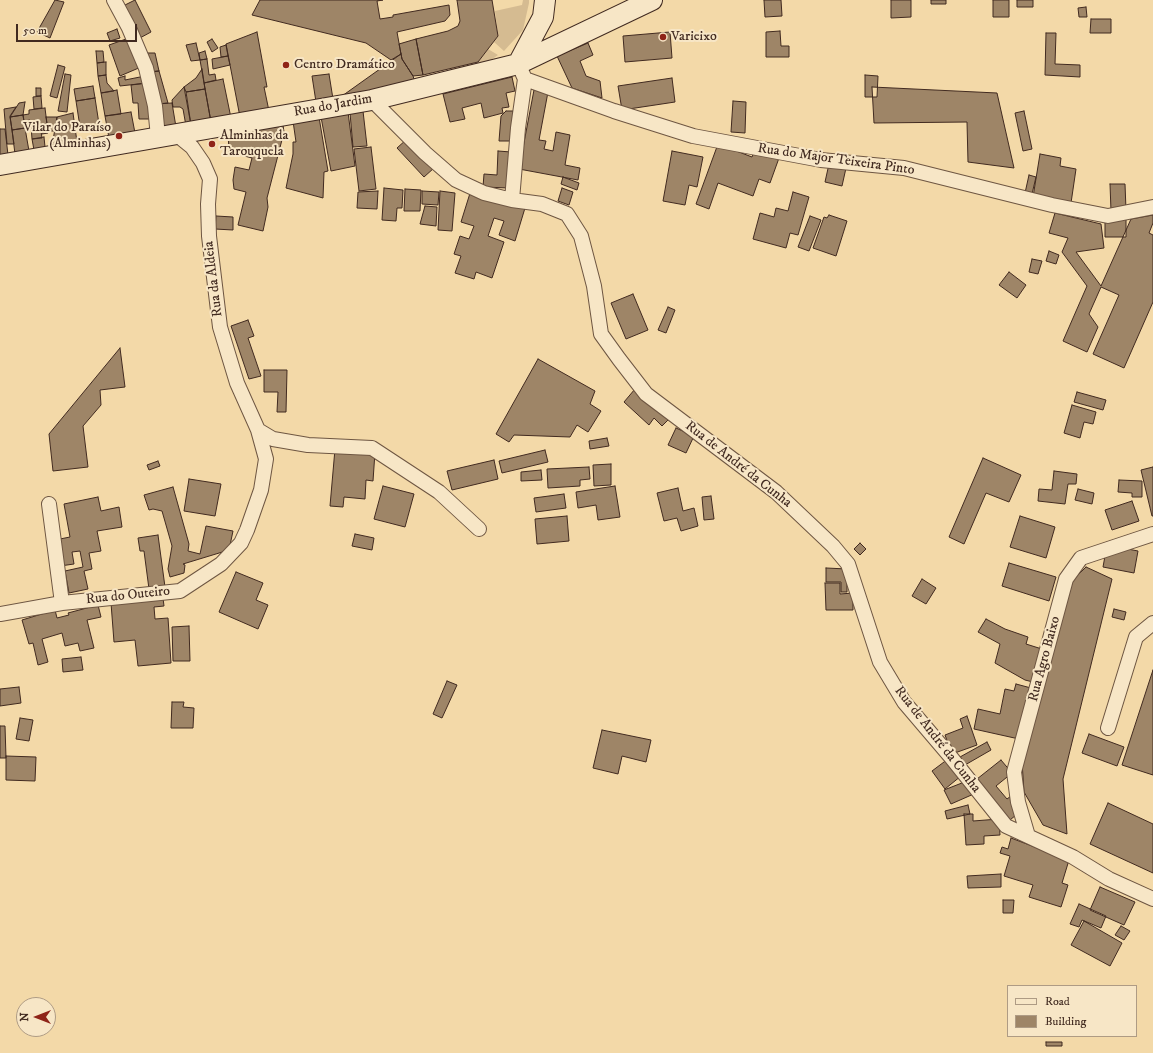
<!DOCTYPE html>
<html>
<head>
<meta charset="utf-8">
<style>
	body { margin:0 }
	#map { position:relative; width:1153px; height:1053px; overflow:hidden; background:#f3d9a8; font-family:"IM FELL DW Pica",serif }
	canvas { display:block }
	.legend { position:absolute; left:1007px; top:985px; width:130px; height:52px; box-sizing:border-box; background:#f7e6c6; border:1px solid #ae9b84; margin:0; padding:5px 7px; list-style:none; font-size:12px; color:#412a20 }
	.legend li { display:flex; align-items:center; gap:8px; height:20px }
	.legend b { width:20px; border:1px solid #ae9b84 }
	.north { position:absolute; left:16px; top:997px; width:40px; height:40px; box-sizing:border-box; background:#f7e6c6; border:1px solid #ae9b84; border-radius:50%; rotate:270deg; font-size:11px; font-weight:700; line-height:16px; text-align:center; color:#412a20 }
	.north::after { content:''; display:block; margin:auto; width:14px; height:18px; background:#8f2418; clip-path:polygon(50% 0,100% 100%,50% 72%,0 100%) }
	.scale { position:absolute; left:16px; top:24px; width:121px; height:18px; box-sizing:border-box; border:2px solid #412a20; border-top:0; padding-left:5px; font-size:12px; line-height:14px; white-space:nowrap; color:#412a20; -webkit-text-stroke:3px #f7e6c6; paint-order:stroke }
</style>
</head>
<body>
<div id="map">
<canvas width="1153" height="1053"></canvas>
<ul class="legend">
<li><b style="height:5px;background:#f7e6c6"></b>Road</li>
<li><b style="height:11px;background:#9e8567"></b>Building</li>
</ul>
<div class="north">N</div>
<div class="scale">50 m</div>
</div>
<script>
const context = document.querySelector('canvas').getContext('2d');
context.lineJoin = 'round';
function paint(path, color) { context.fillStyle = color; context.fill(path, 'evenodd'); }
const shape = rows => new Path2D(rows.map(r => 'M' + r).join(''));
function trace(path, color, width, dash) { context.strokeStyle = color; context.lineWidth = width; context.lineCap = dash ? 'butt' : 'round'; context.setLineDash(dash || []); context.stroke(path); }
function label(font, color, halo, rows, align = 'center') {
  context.font = font + ' "IM FELL DW Pica",serif'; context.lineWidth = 4; context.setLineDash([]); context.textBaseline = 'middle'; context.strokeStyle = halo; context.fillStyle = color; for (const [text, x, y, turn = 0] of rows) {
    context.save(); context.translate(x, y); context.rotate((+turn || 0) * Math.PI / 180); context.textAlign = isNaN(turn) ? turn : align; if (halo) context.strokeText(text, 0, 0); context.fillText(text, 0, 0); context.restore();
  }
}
const green = shape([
	[523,0,529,0,529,3,523,30,504,51,494,42,498,36,495,11,522,5],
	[488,49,498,55,481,67,449,74,449,69,478,62]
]);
const building = shape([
	[55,0,64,2,50,38,37,32,55,0],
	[135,0,151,32,138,39,121,7,135,0],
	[260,0,383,0,377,1,380,19,393,17,393,15,449,5,450,15,445,21,397,32,401,54,391,60,366,43,252,15,260,0],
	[457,0,492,0,498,36,478,62,423,75,416,39,448,31,458,26,460,21,457,0],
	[764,0,781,0,782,16,765,17,764,0],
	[891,0,911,0,911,17,891,18,891,0],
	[931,0,946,0,946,4,931,4,931,0],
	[993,0,1009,0,1009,17,993,17,993,0],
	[1017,0,1033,0,1033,7,1017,7,1017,0],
	[1086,7,1087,17,1079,17,1078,8,1086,7],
	[1091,19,1111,19,1111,33,1090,33,1091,19],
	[117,29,120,38,110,41,107,33,117,29],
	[780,31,781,46,789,46,789,57,766,57,766,32,780,31],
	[257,32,267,87,264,87,269,111,240,117,226,44,257,32],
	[670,32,672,58,625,62,623,36,670,32],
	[1046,33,1056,33,1055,64,1080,65,1080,77,1045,75,1046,33],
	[129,38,141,67,120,76,109,45,129,38],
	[212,39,218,48,212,52,207,42,212,39],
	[416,39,423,75,413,76,402,59,399,44,416,39],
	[196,43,200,60,191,61,186,45,196,43],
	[588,43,593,55,580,61,586,76,600,81,602,98,572,88,557,56,588,43],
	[226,45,228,56,221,57,220,47,226,45],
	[96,51,103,51,104,62,97,63,96,51],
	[205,51,207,59,200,60,199,53,205,51],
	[143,53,155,53,159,71,149,72,143,53],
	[401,54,402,59,413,76,415,82,342,96,401,54],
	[228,56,230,65,213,69,212,59,228,56],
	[207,59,209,75,215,74,216,80,204,83,200,60,207,59],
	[106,62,106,75,98,76,97,63,106,62],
	[58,65,65,67,57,98,50,96,58,65],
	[202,69,205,89,186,92,184,87,196,78,202,69],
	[159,71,168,103,156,104,149,72,159,71],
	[65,74,71,75,67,112,58,111,65,74],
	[329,74,333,99,316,102,312,76,329,74],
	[106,75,107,83,114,91,101,93,98,76,106,75],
	[865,75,878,76,877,97,865,97,865,75],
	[125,76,125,80,145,76,147,83,120,86,118,78,125,76],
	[512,77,515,91,506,93,509,107,502,108,503,113,484,118,481,103,462,108,465,119,450,122,443,94,512,77],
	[672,78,675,102,622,110,618,86,672,78],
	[223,79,231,118,211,122,204,83,223,79],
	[147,83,152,119,139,119,138,103,133,103,131,85,147,83],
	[93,86,95,98,76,101,74,89,93,86],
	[184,87,191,125,186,126,183,109,180,107,173,107,172,100,184,87],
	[872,87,997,93,1014,168,968,162,967,122,874,123,872,87],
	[36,88,41,88,41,96,36,96,36,88],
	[205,89,211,122,191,125,186,92,205,89],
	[117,90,121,114,105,116,101,93,117,90],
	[534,90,548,92,539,140,546,141,544,149,553,151,556,132,570,135,565,165,580,168,578,180,519,169,534,90],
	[41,96,42,108,34,109,33,97,41,96],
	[95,98,99,124,80,127,76,101,95,98],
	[733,101,746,102,745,133,731,132,733,101],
	[25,102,23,115,10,117,19,103,25,102],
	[172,103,176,127,161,130,156,104,172,103],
	[16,107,10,116,14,144,7,144,4,109,16,107],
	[45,108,47,124,31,126,30,120,24,121,23,115,29,114,29,110,45,108],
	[363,111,367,146,353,147,350,113,363,111],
	[506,111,513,111,512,141,499,141,501,116,506,111],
	[1024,111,1032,149,1023,151,1015,113,1024,111],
	[131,112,135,133,109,138,105,116,131,112],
	[348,112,355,166,331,171,321,117,348,112],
	[73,113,77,142,52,146,57,117,73,113],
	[23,115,25,128,12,130,10,117,23,115],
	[46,117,57,117,55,131,48,131,46,117],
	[319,117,328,171,324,172,323,198,286,188,293,154,293,142,296,142,293,121,319,117],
	[47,124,48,133,42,134,40,125,47,124],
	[40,125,42,138,32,139,31,126,40,125],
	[283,125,284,132,267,198,268,207,263,231,238,225,246,192,234,189,233,180,235,167,249,170,252,158,229,152,228,132,283,125],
	[25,128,29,151,15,154,12,130,25,128],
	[0,129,5,129,8,155,0,156,0,129],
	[44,137,45,147,34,150,32,139,44,137],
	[407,139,434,168,424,177,397,148,407,139],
	[718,144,752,157,755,149,779,158,770,183,759,179,753,196,718,183,709,209,696,204,718,144],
	[371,147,376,189,359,191,354,149,371,147],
	[498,151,511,152,509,188,483,187,484,174,497,175,498,151],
	[672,151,703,157,697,187,689,185,685,205,663,201,672,151],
	[1040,154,1061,158,1060,166,1076,169,1071,203,1033,197,1040,154],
	[829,164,846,168,842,186,825,182,829,164],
	[1029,175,1036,177,1032,194,1025,193,1029,175],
	[563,177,579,183,577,190,561,184,563,177],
	[1110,184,1125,184,1126,210,1111,211,1110,184],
	[384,188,403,190,402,208,397,208,396,221,382,220,384,188],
	[562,188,573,192,569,205,558,201,562,188],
	[405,189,421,190,420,211,404,211,405,189],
	[471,190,525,208,515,241,499,235,504,221,494,218,488,236,504,242,492,278,476,272,474,279,455,273,461,256,454,254,460,236,469,239,474,226,461,222,471,190],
	[378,191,377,209,357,208,358,192,378,191],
	[422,191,439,192,438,205,422,204,422,191],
	[440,191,455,193,452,231,438,230,440,191],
	[793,192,809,197,798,235,790,233,786,248,753,239,760,213,774,217,776,208,788,211,793,192],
	[425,206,437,207,436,226,420,224,425,206],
	[1055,213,1101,224,1104,248,1076,252,1101,286,1131,219,1153,215,1153,223,1149,233,1153,235,1153,302,1124,368,1093,354,1119,295,1101,287,1089,314,1098,327,1087,352,1063,341,1087,286,1062,252,1068,238,1049,233,1055,213],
	[829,215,847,221,836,256,813,248,824,217,827,218,829,215],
	[216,216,233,217,233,230,215,229,216,216],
	[810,216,821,220,809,251,798,247,810,216],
	[1105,219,1126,219,1126,237,1105,237,1105,219],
	[1049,251,1059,255,1056,264,1046,261,1049,251],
	[1032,259,1042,261,1038,274,1029,272,1032,259],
	[1009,272,1026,285,1017,298,999,285,1009,272],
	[633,294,648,330,626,339,611,303,633,294],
	[668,307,675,310,666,333,658,330,668,307],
	[248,320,254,336,248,338,261,376,249,379,231,326,248,320],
	[120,348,125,387,100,390,101,405,83,426,88,467,53,471,49,434,120,348],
	[538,359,595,391,590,404,601,411,588,432,577,425,570,437,514,435,509,442,496,434,538,359],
	[264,370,287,370,286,412,277,412,278,392,264,392,264,370],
	[635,389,669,419,662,426,654,418,649,425,624,402,635,389],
	[1077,392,1106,400,1103,410,1074,402,1077,392],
	[1072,405,1096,412,1093,424,1084,422,1080,438,1064,433,1072,405],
	[676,428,694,436,686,453,668,445,676,428],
	[607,438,609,446,590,449,589,441,607,438],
	[335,449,375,452,373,481,366,480,365,499,344,497,343,507,330,506,335,449],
	[545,450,548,462,502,473,499,461,545,450],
	[983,458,1021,475,1009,502,986,493,964,544,949,537,983,458],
	[494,460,498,479,452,490,447,471,494,460],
	[158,461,160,466,149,470,147,465,158,461],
	[611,464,611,485,594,486,593,465,611,464],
	[589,467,590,479,580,480,580,486,548,488,547,469,589,467],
	[1153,467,1153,516,1152,516,1141,470,1153,467],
	[541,470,542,480,521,481,521,472,541,470],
	[1054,471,1077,474,1076,484,1068,484,1065,504,1038,501,1039,489,1052,490,1054,471],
	[189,479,221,484,215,516,184,511,189,479],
	[1119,480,1142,481,1142,497,1132,497,1132,493,1118,492,1119,480],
	[383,486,414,494,405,527,374,519,383,486],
	[615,486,620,517,598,520,596,505,578,508,576,492,615,486],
	[173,487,189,544,188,551,200,554,206,526,233,531,229,550,183,564,185,565,184,573,170,577,168,569,172,546,162,511,153,509,149,510,144,495,173,487],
	[678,488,683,511,694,508,698,526,681,531,677,518,664,521,657,493,678,488],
	[1078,489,1094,493,1092,504,1075,500,1078,489],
	[564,494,566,508,536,512,534,498,564,494],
	[711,496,714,519,704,520,702,497,711,496],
	[98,497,101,511,119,507,122,527,97,531,101,551,89,553,92,569,84,571,88,589,69,593,65,571,83,567,80,551,72,552,74,564,60,566,55,540,70,537,64,504,98,497],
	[1132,501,1139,521,1112,530,1105,510,1132,501],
	[567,516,569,541,537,544,535,519,567,516],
	[1020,516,1055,527,1046,558,1010,547,1020,516],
	[355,534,374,538,372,550,352,546,355,534],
	[158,535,165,587,149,589,144,551,140,551,138,538,158,535],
	[860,543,866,549,860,555,854,549,860,543],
	[1107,545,1138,551,1134,573,1103,567,1107,545],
	[1009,563,1056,577,1049,601,1002,586,1009,563],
	[1086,567,1112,579,1063,779,1067,834,1043,825,1024,792,1022,762,1073,580,1086,567],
	[826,568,847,569,847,592,841,592,841,582,826,582,826,568],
	[236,572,263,583,256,600,268,605,258,629,219,612,236,572],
	[922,579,936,588,926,604,912,596,922,579],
	[825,583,840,583,840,594,853,593,853,610,826,610,825,583],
	[163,598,164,606,154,607,155,619,168,618,171,663,138,666,135,640,114,642,111,603,163,598],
	[98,605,101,617,87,620,94,648,80,651,78,643,65,646,62,633,42,639,48,662,38,665,33,643,29,644,22,620,55,610,57,618,69,615,68,613,98,605],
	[1114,609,1126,612,1124,620,1112,617,1114,609],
	[986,619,1005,629,1028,637,1026,644,1045,650,1037,683,1025,680,995,663,1000,644,978,632,986,619],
	[189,626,190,661,173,661,172,627,189,626],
	[81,657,83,670,63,672,62,659,81,657],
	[1153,670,1153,775,1122,765,1153,670],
	[447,681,457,685,442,718,433,714,447,681],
	[1016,684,1031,688,1019,739,974,729,978,709,1000,714,1005,689,1014,691,1016,684],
	[19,687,21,703,0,706,0,689,19,687],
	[172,702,184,702,183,707,194,708,193,728,171,728,172,702],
	[967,716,977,745,952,754,945,735,963,728,960,719,967,716],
	[20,718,33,720,29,741,16,739,20,718],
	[0,726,5,726,6,758,0,758,0,726],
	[602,730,651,740,646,762,622,756,618,774,593,768,602,730],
	[1089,734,1124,747,1117,766,1082,753,1089,734],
	[987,742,991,750,965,765,960,757,987,742],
	[6,756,36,757,35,781,6,780,6,756],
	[948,759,961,776,945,789,932,771,948,759],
	[1001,760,1012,773,996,786,1007,799,1011,796,1022,810,1010,820,977,779,1001,760],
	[967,781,976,793,951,804,944,790,967,781],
	[1108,803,1153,824,1153,873,1090,844,1108,803],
	[968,805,970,814,947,819,945,811,968,805],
	[964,814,973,814,973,821,999,819,1000,835,984,836,984,844,966,845,964,814],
	[1011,838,1069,860,1062,883,1068,885,1061,907,1029,897,1033,885,1004,876,1010,856,1000,853,1002,847,1008,849,1011,838],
	[1001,874,1001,887,968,888,967,876,1001,874],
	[1100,887,1135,902,1124,925,1090,910,1100,887],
	[1003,900,1014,900,1013,913,1003,913,1003,900],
	[1079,904,1106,916,1101,928,1082,920,1079,927,1070,924,1079,904],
	[1084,921,1122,943,1110,966,1071,945,1084,921],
	[1121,926,1130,931,1124,940,1115,935,1121,926],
	[1046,1042,1062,1042,1062,1046,1046,1046,1046,1042]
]);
const street = shape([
	[114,0,129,28,146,68,155,106,158,137],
	[525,79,614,111,693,136,821,160,904,168,1052,205,1108,216,1153,207],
	[372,100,425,153,456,180,484,193,512,200,542,204,567,214,581,236,594,286,601,334,619,359,646,394,776,492,833,546,848,564,880,662,904,702,950,756,1006,826,1073,857,1109,879,1153,899],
	[512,200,518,128,525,79,521,70],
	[258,430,273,439,308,445,372,448,439,492,479,529],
	[49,504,62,603],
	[0,614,62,603,180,591,221,564,241,543,247,530,261,490,266,459,258,430,237,383,220,327,209,236,208,204,210,179,203,163,192,147,176,134],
	[1108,728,1136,637,1153,623],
	[1028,836,1018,802,1014,772,1066,579,1081,558,1153,534]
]);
const secondary = shape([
	[518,64,543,17,545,0],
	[0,165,372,100,518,64,652,0]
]);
const markers = [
	[663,37,4,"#8f2418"],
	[286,65,4,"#8f2418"],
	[119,136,4,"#8f2418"],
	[212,144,4,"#8f2418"]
];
const poiNames = [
	["Varieixo",671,37],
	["Centro Dramático",294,65],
	["Vilar do Paraíso",111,128,"right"],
	["(Alminhas)",111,144,"right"],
	["Alminhas da",220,136],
	["Tarouquela",220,152]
];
const streetNames = [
	["Rua do Jardim",333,106,-10],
	["Rua do Major Teixeira Pinto",836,160,8],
	["Rua da Aldeia",214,279,-97],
	["Rua de André da Cunha",738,465,38],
	["Rua do Outeiro",128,596,-6],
	["Rua Agro Baixo",1045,659,-75],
	["Rua de André da Cunha",937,740,52]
];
paint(green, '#d5bb91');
paint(building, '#9e8567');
trace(building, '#412a20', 1);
trace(street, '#6e5642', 16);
trace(secondary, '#412a20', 22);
trace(street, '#f7e6c6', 14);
trace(secondary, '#f7e6c6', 20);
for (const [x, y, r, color] of markers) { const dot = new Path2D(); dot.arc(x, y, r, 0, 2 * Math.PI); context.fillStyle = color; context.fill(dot); trace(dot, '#f7e6c6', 1.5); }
label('14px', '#412a20', '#f7e6c6', poiNames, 'left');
label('14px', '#412a20', '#f7e6c6', streetNames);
</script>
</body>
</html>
